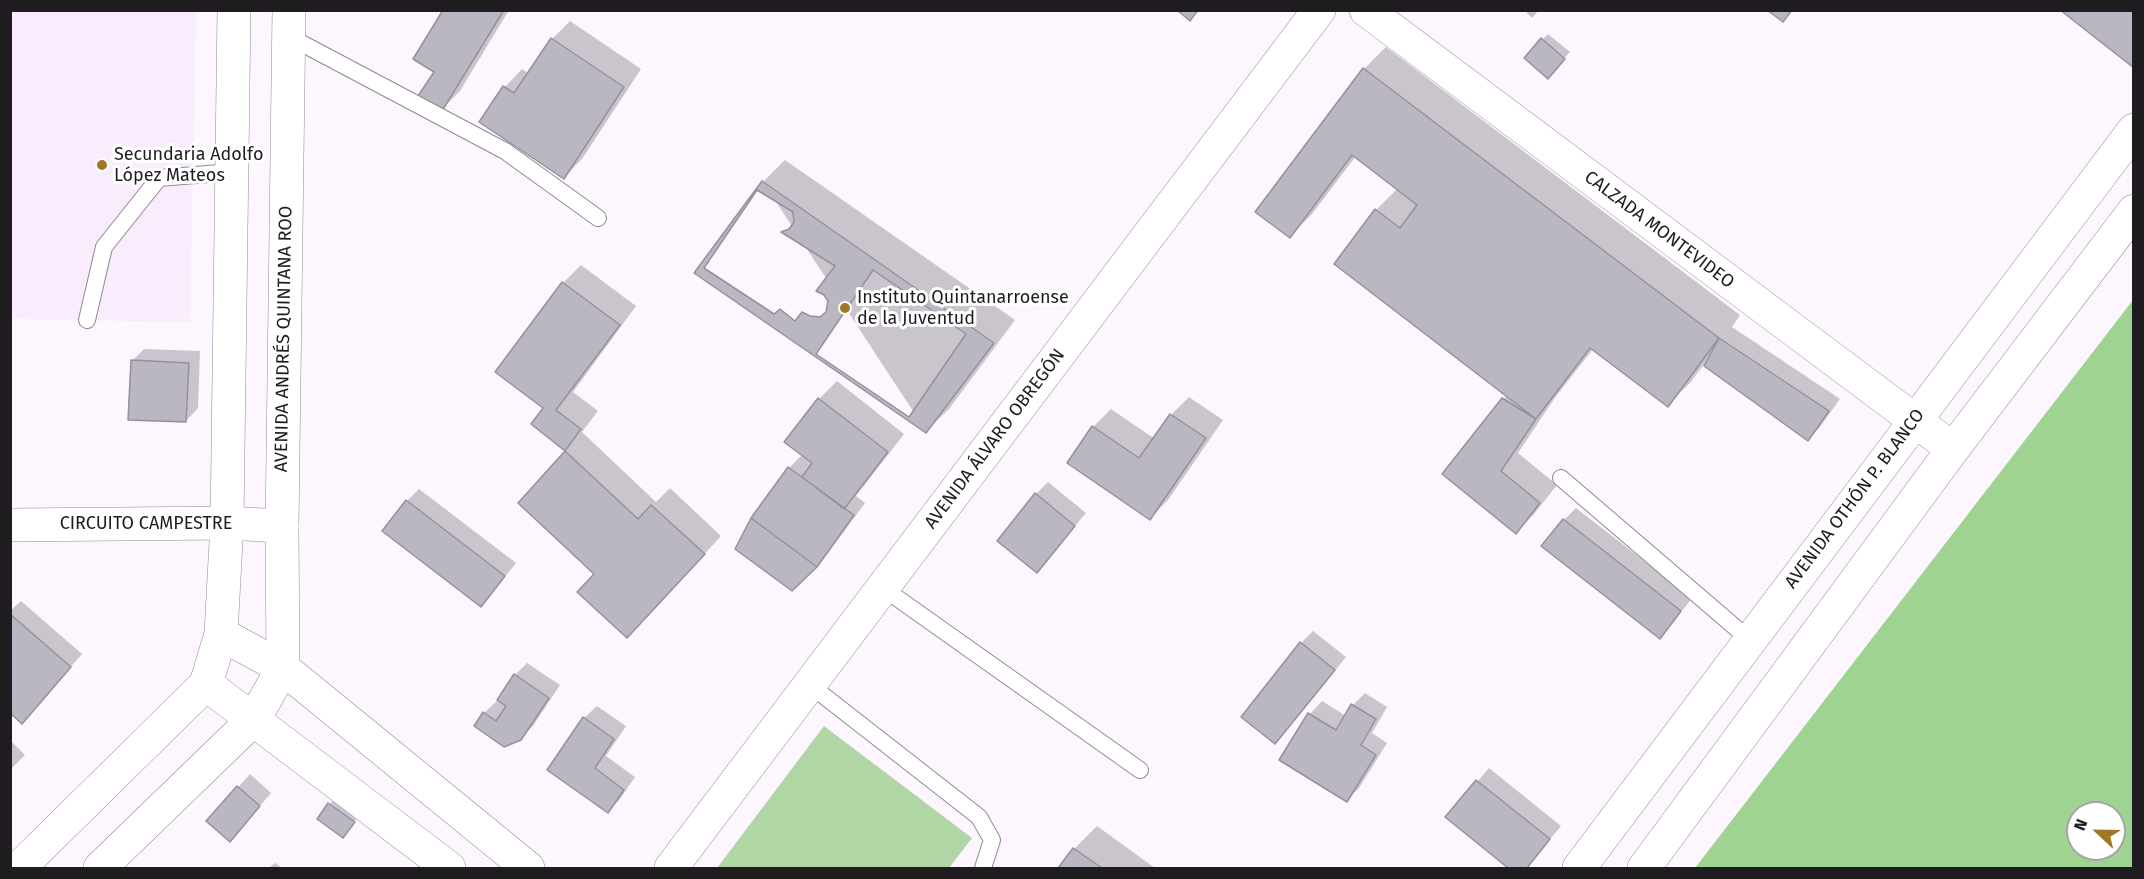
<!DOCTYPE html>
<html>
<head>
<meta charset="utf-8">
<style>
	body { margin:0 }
	#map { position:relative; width:2144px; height:879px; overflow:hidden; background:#fdf6ff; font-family:"Fira Sans",sans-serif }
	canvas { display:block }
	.frame { position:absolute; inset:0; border:12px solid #1f1c20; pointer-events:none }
	.north { position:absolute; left:2066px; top:801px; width:60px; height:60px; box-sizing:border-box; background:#fff; border:2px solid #a5a4a6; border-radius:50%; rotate:292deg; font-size:16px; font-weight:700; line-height:24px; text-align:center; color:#1f1c20 }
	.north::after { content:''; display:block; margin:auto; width:21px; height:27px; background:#a17727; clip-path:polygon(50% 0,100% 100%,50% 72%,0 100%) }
</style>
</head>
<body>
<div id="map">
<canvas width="2144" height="879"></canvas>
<div class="frame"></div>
<div class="north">N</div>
</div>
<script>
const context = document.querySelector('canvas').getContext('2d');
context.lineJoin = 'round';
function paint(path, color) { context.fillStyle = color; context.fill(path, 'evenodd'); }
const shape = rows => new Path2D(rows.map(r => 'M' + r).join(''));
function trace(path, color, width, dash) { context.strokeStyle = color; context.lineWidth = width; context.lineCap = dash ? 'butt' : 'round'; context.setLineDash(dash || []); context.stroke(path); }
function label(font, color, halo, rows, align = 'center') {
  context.font = font + ' "Fira Sans",sans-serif'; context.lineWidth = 6; context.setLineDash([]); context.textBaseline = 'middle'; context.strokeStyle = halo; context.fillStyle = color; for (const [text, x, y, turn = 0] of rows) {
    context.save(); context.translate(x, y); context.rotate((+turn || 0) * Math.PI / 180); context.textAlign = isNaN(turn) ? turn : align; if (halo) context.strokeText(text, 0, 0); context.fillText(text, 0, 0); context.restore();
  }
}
const built = shape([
	[11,11,196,11,190,322,11,319]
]);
const green = shape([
	[824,726,972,838,949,868,717,868]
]);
const forest = shape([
	[2133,300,2133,868,1695,868],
	[2078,813,2114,813,2114,849,2078,849]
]);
const shadow = shape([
	[444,10,509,10,460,91,442,109,436,71],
	[1524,10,1539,10,1532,18],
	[570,21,641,69,582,159,564,177,505,87,522,69,529,74,552,39],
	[1548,34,1570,52,1553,71,1543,39],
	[1386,47,1740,315,1732,327,1840,399,1820,427,1808,439,1704,364,1690,383,1667,405,1593,349,1554,399,1518,453,1557,485,1534,514,1516,532,1444,473,1507,395,1336,264,1376,210,1398,188,1356,156,1312,214,1290,236,1364,69],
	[785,160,1015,320,949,409,926,431,763,182],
	[581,265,636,306,573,392,598,411,582,432,656,502,670,488,721,536,645,619,520,503,567,450,533,424,545,408,497,372,563,283],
	[144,349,200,351,198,408,186,421,132,361],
	[837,381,904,434,856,496,865,503,829,552,816,565,789,468,803,454,819,399],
	[1189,397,1223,420,1168,500,1150,518,1069,462,1093,427,1111,409,1155,439,1171,415],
	[1048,482,1086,513,1037,571,1036,494],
	[419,489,516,563,493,592,481,605,407,501],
	[1576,508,1692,598,1672,624,1660,637,1564,520],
	[21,601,82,654,34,709,10,661,10,611],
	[1313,631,1346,657,1287,730,1275,742,1301,643],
	[527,663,560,685,533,726,520,739,484,713,497,701,515,675],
	[1365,693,1387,707,1372,733,1387,743,1359,788,1347,800,1281,760,1310,714,1322,701,1346,716,1353,705],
	[597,706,626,726,606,756,635,777,620,799,608,811,549,769,584,718],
	[10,740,25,755,10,770],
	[1489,768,1561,826,1526,868,1510,868,1447,817],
	[250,774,271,793,242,827,208,821],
	[335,798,359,816,348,830,330,804],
	[1097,826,1155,868,1060,868,1074,849],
	[275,863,282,868,269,868]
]);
const building = shape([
	[443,10,504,10,442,111,418,96,434,72,413,59,443,10],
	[1177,10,1198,10,1190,21,1177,10],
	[1767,10,1792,10,1783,22,1767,10],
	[2060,10,2134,10,2134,68,2060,10],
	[551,38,624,87,564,179,479,122,503,86,514,93,551,38],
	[1541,38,1565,59,1548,79,1524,58,1541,38],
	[1363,68,1719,338,1668,407,1590,348,1536,419,1334,264,1375,209,1400,228,1417,205,1352,155,1290,238,1255,212,1363,68],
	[762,181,994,343,926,433,694,273,762,181],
	[757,190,793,212,794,222,789,229,781,232,835,266,816,291,824,295,828,301,826,312,820,317,810,316,802,312,795,321,780,309,774,314,704,268,757,190],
	[873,270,966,334,909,417,816,354,873,270],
	[562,282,620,325,556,410,581,429,565,451,531,424,543,408,495,372,562,282],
	[1719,338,1829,411,1808,441,1704,366,1719,338],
	[131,360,189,363,186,422,128,420,131,360],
	[818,398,888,452,844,509,802,477,812,463,784,442,818,398],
	[1502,398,1536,419,1501,471,1540,503,1516,534,1442,474,1502,398],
	[1170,414,1206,438,1150,520,1067,463,1092,426,1139,458,1170,414],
	[565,451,638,519,651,505,705,554,627,638,577,592,594,574,518,503,565,451],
	[788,467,854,515,817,567,751,518,788,467],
	[1035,493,1075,526,1037,573,997,541,1035,493],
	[406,500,505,576,481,607,382,531,406,500],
	[751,518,817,567,792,591,735,549,751,518],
	[1563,519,1681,611,1660,639,1541,546,1563,519],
	[10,614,71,667,22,724,10,713,10,614],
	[1300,642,1335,670,1275,744,1241,717,1300,642],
	[514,674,549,698,521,740,504,747,474,726,483,712,496,721,506,706,497,700,514,674],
	[1351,704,1376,719,1361,745,1376,755,1347,802,1279,760,1308,713,1336,730,1351,704],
	[583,717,614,739,595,768,624,790,608,813,547,770,583,717],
	[1476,780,1550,839,1527,868,1508,868,1445,817,1476,780],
	[237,786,260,806,230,842,206,821,237,786],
	[328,803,355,822,343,838,317,819,328,803],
	[1073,848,1102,868,1058,868,1073,848]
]);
const service = shape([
	[288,36,505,151,598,218],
	[87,320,104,247,159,178,232,172],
	[1561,478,1750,640],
	[883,588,1140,770],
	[810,685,979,817,992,840,983,868]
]);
const minor = shape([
	[1366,10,1953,449],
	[10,525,227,523,282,526],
	[19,868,206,684],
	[100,868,254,719],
	[1579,868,2134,130],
	[1644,868,1953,449,2134,211]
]);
const secondary = shape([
	[234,10,227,523,221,634,206,684,449,868],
	[221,634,283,668,528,868],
	[254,719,283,668,282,526,289,10]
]);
const primary = shape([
	[671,868,1319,10]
]);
const markers = [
	[102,165,6,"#a17727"],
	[845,308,6,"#a17727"]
];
const poiNames = [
	["Secundaria Adolfo",114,155],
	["López Mateos",114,176],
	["Instituto Quintanarroense",857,298],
	["de la Juventud",857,319]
];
const streetNames = [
	["CALZADA MONTEVIDEO",1659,230,37],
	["AVENIDA ANDRÉS QUINTANA ROO",284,339,-89],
	["AVENIDA ÁLVARO OBREGÓN",995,439,-53],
	["AVENIDA OTHÓN P. BLANCO",1855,499,-53],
	["CIRCUITO CAMPESTRE",146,524]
];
paint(built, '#f9ecfd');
paint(green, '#b0d6a6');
paint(forest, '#9ed391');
paint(shadow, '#0003');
paint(building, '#bab7c3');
trace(building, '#94919d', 1.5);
trace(service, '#908892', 18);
trace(minor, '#908892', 34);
trace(secondary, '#908892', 34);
trace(primary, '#908892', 34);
trace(service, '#fff', 16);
trace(minor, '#fff', 33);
trace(secondary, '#fff', 33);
trace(primary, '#fff', 33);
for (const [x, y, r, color] of markers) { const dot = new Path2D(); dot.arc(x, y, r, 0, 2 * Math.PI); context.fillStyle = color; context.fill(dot); trace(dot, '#fff', 2); }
label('18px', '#1f1c20', '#fff', poiNames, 'left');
label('18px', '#1f1c20', '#fff', streetNames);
</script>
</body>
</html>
